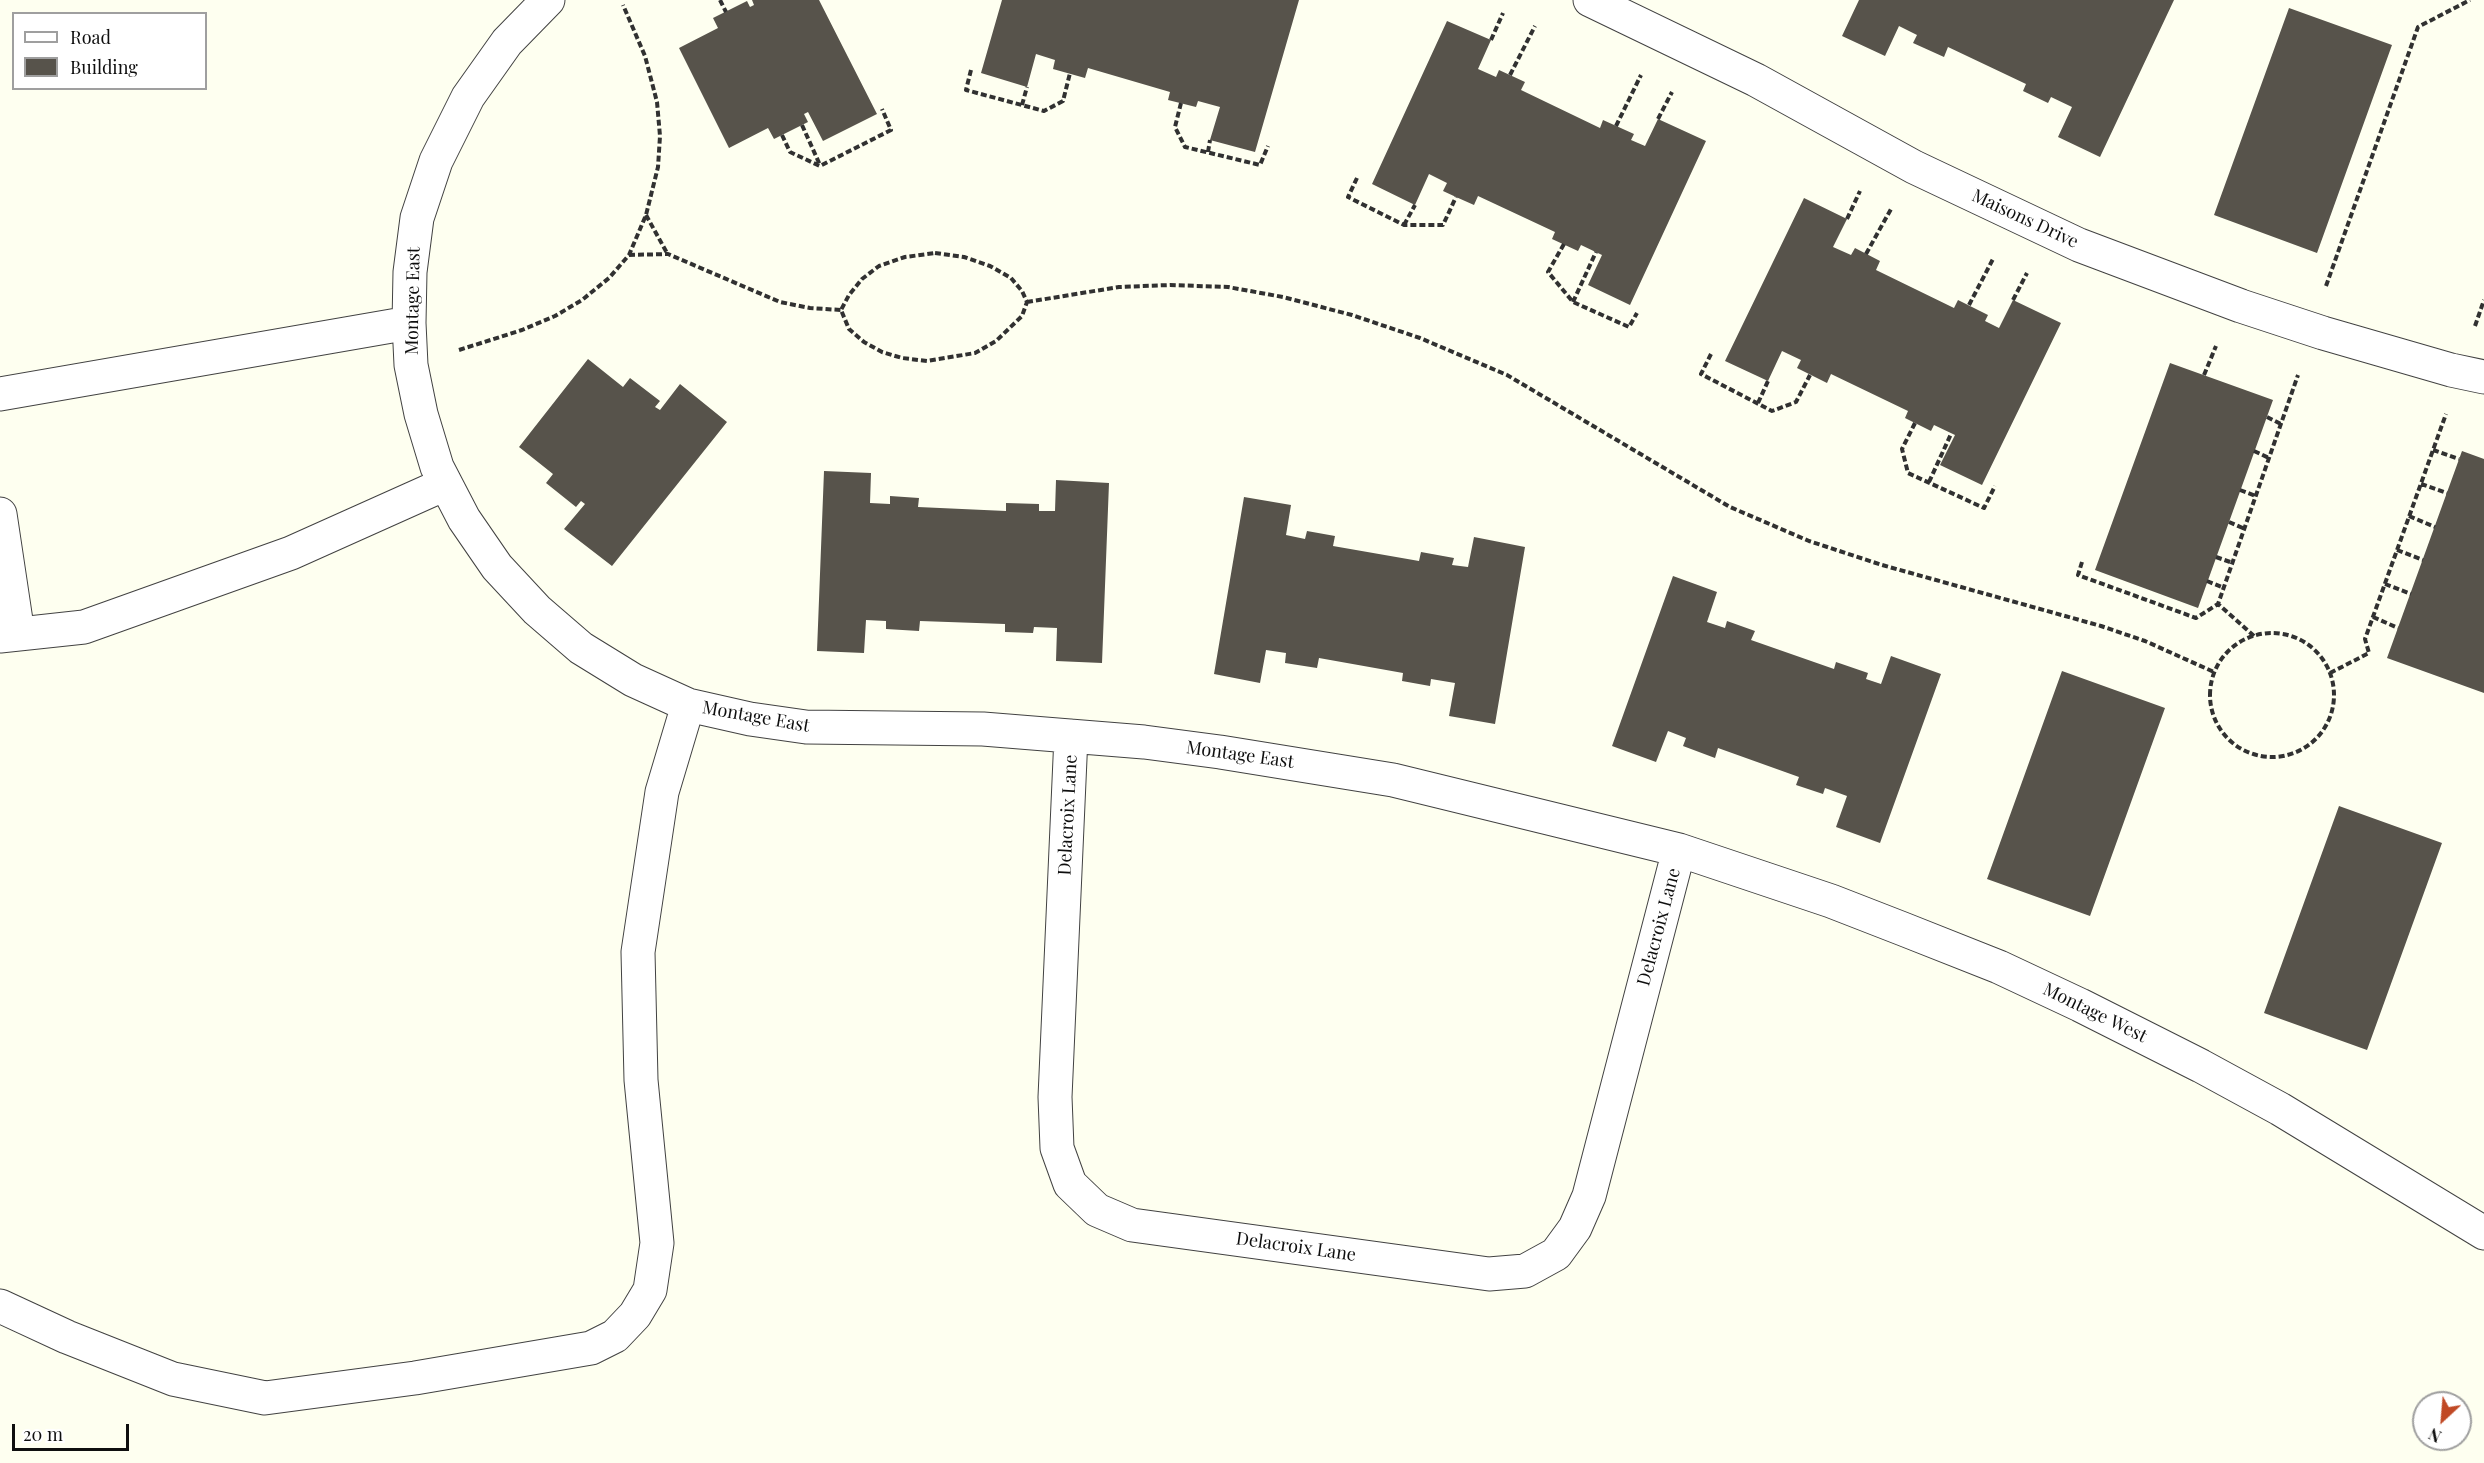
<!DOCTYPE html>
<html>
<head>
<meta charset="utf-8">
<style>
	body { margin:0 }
	#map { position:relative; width:2484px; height:1463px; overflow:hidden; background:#fefff0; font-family:"Playfair Display",serif }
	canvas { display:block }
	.legend { position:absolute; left:12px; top:12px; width:195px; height:78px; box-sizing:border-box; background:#fff; border:2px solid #9f9f9f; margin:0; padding:8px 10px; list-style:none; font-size:18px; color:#0f0f0f }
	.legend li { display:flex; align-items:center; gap:12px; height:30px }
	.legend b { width:30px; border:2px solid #9f9f9f }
	.north { position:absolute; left:2412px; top:1391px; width:60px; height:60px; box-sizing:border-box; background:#fff; border:2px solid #9f9f9f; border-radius:50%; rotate:206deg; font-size:16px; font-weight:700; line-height:24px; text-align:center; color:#0f0f0f }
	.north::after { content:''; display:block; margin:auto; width:21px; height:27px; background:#c04925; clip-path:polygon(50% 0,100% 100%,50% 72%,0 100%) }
	.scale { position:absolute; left:12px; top:1424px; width:117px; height:27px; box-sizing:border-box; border:3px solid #0f0f0f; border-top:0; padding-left:8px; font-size:18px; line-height:21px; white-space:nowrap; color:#0f0f0f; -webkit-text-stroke:4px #fff; paint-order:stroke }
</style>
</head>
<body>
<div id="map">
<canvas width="2484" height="1463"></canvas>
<ul class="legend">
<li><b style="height:8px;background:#fff"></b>Road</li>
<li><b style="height:16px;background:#57534b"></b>Building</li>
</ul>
<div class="north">N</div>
<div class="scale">20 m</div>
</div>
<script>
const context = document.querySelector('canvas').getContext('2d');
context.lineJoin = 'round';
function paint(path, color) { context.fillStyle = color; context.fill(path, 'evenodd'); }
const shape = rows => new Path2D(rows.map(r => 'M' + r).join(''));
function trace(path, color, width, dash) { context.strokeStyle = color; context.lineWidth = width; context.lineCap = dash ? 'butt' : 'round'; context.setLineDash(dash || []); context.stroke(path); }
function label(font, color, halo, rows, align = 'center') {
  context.font = font + ' "Playfair Display",serif'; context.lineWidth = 6; context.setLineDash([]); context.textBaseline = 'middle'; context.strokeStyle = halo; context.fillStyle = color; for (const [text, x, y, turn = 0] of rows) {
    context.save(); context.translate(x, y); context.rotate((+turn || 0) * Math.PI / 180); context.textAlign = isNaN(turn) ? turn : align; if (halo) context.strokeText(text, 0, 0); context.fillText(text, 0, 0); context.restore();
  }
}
const building = shape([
	[752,0,819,0,877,114,823,141,808,112,804,114,808,122,774,139,768,128,729,148,679,48,718,28,713,18,747,1,750,7,754,5],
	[1002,0,1299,0,1255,152,1210,140,1220,107,1198,101,1196,107,1168,100,1170,92,1088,68,1085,78,1053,69,1055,60,1036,54,1027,87,981,73],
	[1859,0,2174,0,2100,157,2058,137,2072,107,2051,97,2048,103,2023,91,2026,84,1948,47,1944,57,1913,43,1917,35,1899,26,1885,56,1842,36],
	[2289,8,2392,45,2317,253,2214,215],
	[1447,21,1491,40,1478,69,1496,77,1499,70,1525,82,1521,90,1600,128,1603,120,1634,134,1631,140,1645,146,1658,119,1706,141,1630,305,1588,285,1602,255,1581,245,1578,251,1552,239,1555,232,1478,196,1474,205,1456,197,1443,191,1447,183,1429,174,1415,205,1372,184],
	[1804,198,1847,219,1833,247,1851,255,1855,248,1880,261,1876,270,1954,308,1958,300,1988,315,1985,321,1999,328,2013,300,2061,323,1982,485,1940,465,1955,435,1934,425,1931,431,1905,418,1908,411,1831,374,1827,383,1797,368,1801,360,1782,351,1768,381,1725,361],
	[588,359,623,387,630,378,660,401,655,407,660,410,680,384,727,422,612,566,564,529,585,504,581,501,576,507,546,483,553,474,519,447],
	[2170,363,2273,400,2198,608,2095,570],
	[2462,451,2484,459,2484,693,2387,658],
	[824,471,871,473,870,503,890,504,890,496,919,498,918,507,1006,511,1006,503,1039,504,1039,511,1055,511,1056,480,1109,483,1102,663,1056,661,1057,628,1034,627,1033,633,1005,632,1005,624,920,621,919,631,886,629,886,621,866,620,864,653,817,651],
	[1244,497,1291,505,1286,535,1305,539,1307,531,1335,536,1333,546,1419,561,1421,552,1454,558,1452,565,1468,567,1474,537,1525,547,1495,724,1449,716,1455,683,1431,679,1430,686,1402,681,1403,673,1319,658,1317,668,1285,663,1286,653,1266,650,1260,683,1214,674],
	[1673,576,1717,592,1707,622,1725,628,1727,621,1755,631,1751,640,1834,669,1836,662,1868,673,1866,679,1881,684,1891,656,1941,674,1880,843,1836,827,1847,796,1825,788,1823,794,1796,785,1799,777,1718,748,1715,758,1683,746,1686,738,1668,731,1656,762,1612,746],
	[2062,671,2165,708,2090,916,1987,879],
	[2339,806,2442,843,2367,1050,2264,1013]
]);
const path = shape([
	[720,0,726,12],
	[1491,40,1503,13],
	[971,70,966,90,1044,111,1063,101,1070,73],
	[1510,75,1535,26],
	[1181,103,1175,127,1185,147,1260,165,1268,146],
	[1022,105,1027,87],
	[1658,119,1672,92],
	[802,125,820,165],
	[1616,126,1641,75],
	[782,135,790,152,820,166,891,130,882,109],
	[1208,152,1210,140],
	[1357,178,1348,197,1404,225,1443,225,1456,197],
	[646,215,667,253],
	[1847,219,1860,191],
	[1404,225,1415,205],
	[1564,244,1548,272,1573,302,1629,327,1637,313],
	[935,253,964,257,990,266,1011,278,1022,291,1027,302,1022,316,996,341,975,353,927,361,902,358,882,352,864,342,849,329,841,310,849,295,862,279,879,266,905,257,935,253],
	[1866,254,1891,209],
	[629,255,668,254,780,302,810,308,841,310],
	[2326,286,2418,27,2470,0],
	[2013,300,2027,273],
	[1027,302,1119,287,1170,285,1228,287,1283,297,1352,315,1420,338,1507,375,1730,507,1809,541,1882,565,2101,626,2145,641,2214,672],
	[1573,302,1596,252],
	[1969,305,1993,259],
	[2475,326,2484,300],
	[459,350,522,330,555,316,582,300,609,278,629,255,646,215,658,167,660,136,657,102,645,56,623,5],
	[1711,354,1701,374,1772,411,1796,402,1810,375],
	[2204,375,2216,346],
	[1758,403,1768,381],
	[2267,417,2281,424],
	[1915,423,1902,449,1908,473,1984,508,1995,486],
	[2433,450,2459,459],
	[2254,451,2269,458],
	[1929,482,1951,434],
	[2421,484,2447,493],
	[2240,490,2256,496],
	[2409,516,2435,527],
	[2229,522,2245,529],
	[2397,550,2423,560],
	[2216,557,2233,563],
	[2082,562,2078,575,2196,618,2218,604],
	[2207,581,2224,588],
	[2385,584,2411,594],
	[2373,617,2398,628],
	'2210 695a62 62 0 1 1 124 0a62 62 0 1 1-124 0Z',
	[2254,636,2218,604,2298,375],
	[2330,673,2369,653,2365,639,2446,414]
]);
const street = shape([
	[548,0,507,42,468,97,436,161,417,218,410,272,409,323,411,365,421,414,437,467,464,519,497,567,537,610,581,648,633,680,688,705,750,719,806,727,983,729,1144,742,1220,752,1393,780,1679,850,1831,901,1903,929,1999,967,2080,1005,2201,1066,2280,1109,2484,1233],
	[1590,0,1756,80,1914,167,2079,245,2241,306,2323,333,2451,370,2484,377],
	[0,394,409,323],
	[0,514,18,634],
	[0,636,84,627,291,553,445,484],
	[1071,736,1055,1097,1057,1148,1070,1184,1097,1210,1132,1225,1489,1274,1525,1271,1556,1254,1575,1228,1589,1196,1679,850],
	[0,1306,67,1337,173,1379,265,1398,415,1378,591,1348,615,1336,635,1315,650,1290,657,1243,641,1080,638,952,662,792,688,705]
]);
const streetNames = [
	["Maisons Drive",2025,219,25],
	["Montage East",413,301,-89],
	["Montage East",756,717,10],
	["Montage East",1240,755,8],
	["Delacroix Lane",1068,815,-87],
	["Delacroix Lane",1659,927,-75],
	["Montage West",2095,1013,26],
	["Delacroix Lane",1296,1247,8]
];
paint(building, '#57534b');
trace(street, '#424242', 35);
trace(path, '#313131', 4, [6, 3]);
trace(street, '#fff', 33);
label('18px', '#0f0f0f', '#fff', streetNames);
</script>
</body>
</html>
